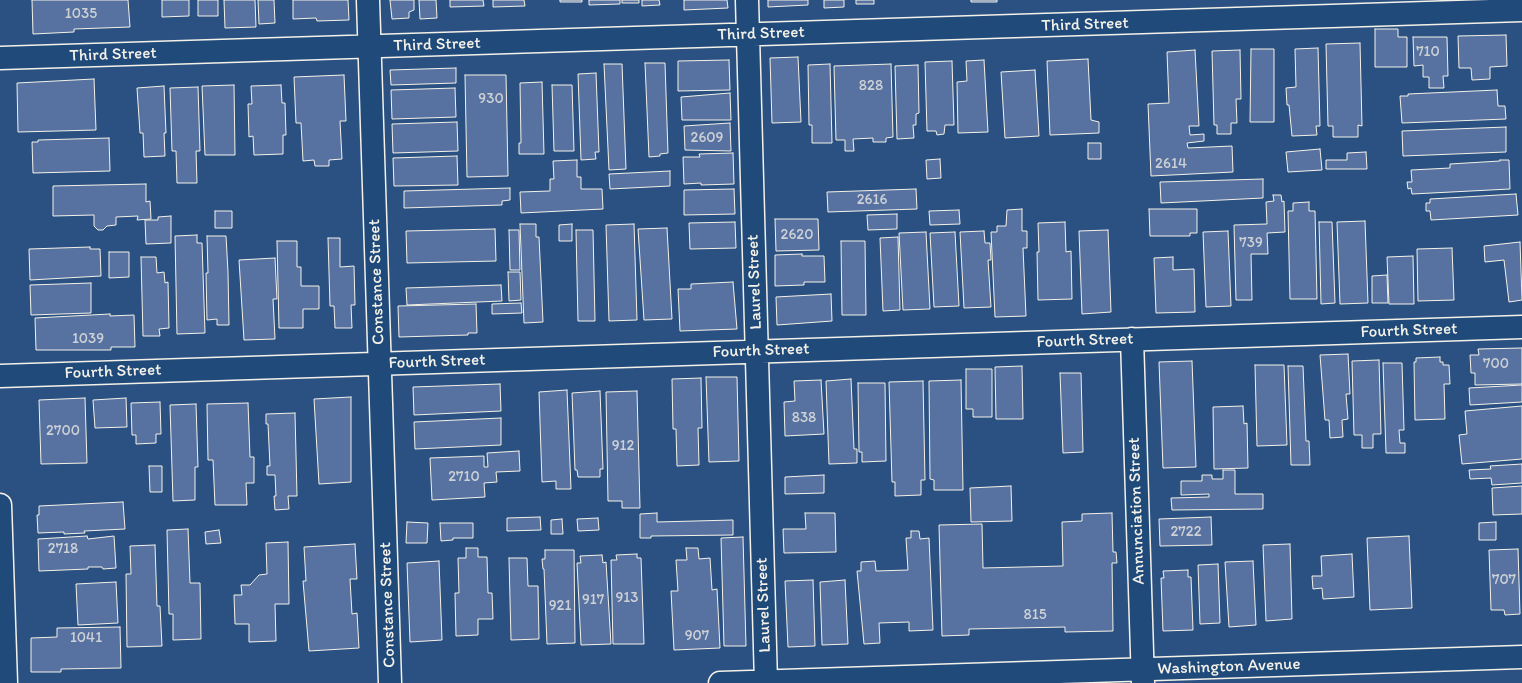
<!DOCTYPE html>
<html>
<head>
<meta charset="utf-8">
<style>
	body { margin:0 }
	canvas { display:block; background:#2a5181 }
</style>
</head>
<body>
<canvas width="1522" height="683"></canvas>
<script>
const context = document.querySelector('canvas').getContext('2d');
context.lineJoin = 'round';
function paint(path, color) { context.fillStyle = color; context.fill(path, 'evenodd'); }
const shape = rows => new Path2D(rows.map(r => 'M' + r).join(''));
function trace(path, color, width, dash) { context.strokeStyle = color; context.lineWidth = width; context.lineCap = dash ? 'butt' : 'round'; context.setLineDash(dash || []); context.stroke(path); }
function label(font, color, halo, rows, align = 'center') {
  context.font = font + ' Itim,sans-serif'; context.lineWidth = 3; context.setLineDash([]); context.textBaseline = 'middle'; context.strokeStyle = halo; context.fillStyle = color; for (const [text, x, y, turn = 0] of rows) {
    context.save(); context.translate(x, y); context.rotate((+turn || 0) * Math.PI / 180); context.textAlign = isNaN(turn) ? turn : align; if (halo) context.strokeText(text, 0, 0); context.fillText(text, 0, 0); context.restore();
  }
}
const building = shape([
	[32,0,128,0,130,27,74,29,74,32,33,34,32,0],
	[162,0,189,0,189,16,162,17,162,0],
	[198,0,218,0,218,16,198,16,198,0],
	[224,0,255,0,256,27,225,28,224,0],
	[258,0,274,0,275,23,259,24,258,0],
	[293,0,348,0,349,20,317,21,316,18,293,19,293,0],
	[390,0,414,0,414,10,409,12,409,18,392,19,390,0],
	[419,0,436,0,437,18,420,19,419,0],
	[450,0,483,0,484,6,450,7,450,0],
	[493,0,524,0,525,6,493,7,493,0],
	[560,0,582,0,582,2,560,2,560,0],
	[589,0,620,0,620,4,589,5,589,0],
	[622,0,639,0,639,3,622,3,622,0],
	[642,0,659,0,660,5,642,6,642,0],
	[684,0,727,0,728,8,684,10,684,0],
	[768,0,808,0,808,5,768,7,768,0],
	[824,0,844,0,844,7,824,8,824,0],
	[856,0,874,0,874,4,856,4,856,0],
	[971,0,997,0,997,2,971,2,971,0],
	[1375,29,1398,29,1398,37,1407,37,1407,67,1375,67,1375,29],
	[1506,35,1507,66,1490,67,1490,79,1472,80,1471,68,1459,68,1458,36,1506,35],
	[1413,37,1447,37,1448,76,1443,76,1444,88,1429,88,1429,77,1423,77,1423,65,1414,66,1413,37],
	[1360,43,1362,126,1358,125,1358,137,1333,137,1333,126,1328,126,1326,44,1360,43],
	[1318,48,1320,126,1316,126,1317,135,1292,136,1289,105,1287,105,1286,88,1296,87,1295,49,1318,48],
	[1251,49,1274,49,1274,122,1250,122,1251,49],
	[1195,50,1199,126,1189,126,1190,135,1204,134,1204,141,1187,143,1188,148,1232,146,1233,172,1151,176,1148,104,1169,103,1167,52,1195,50],
	[1240,50,1241,99,1236,99,1237,123,1231,123,1231,134,1217,134,1217,125,1214,125,1212,51,1240,50],
	[798,57,801,122,772,123,770,58,798,57],
	[1088,59,1091,120,1099,122,1099,133,1050,135,1047,61,1088,59],
	[729,60,730,90,678,91,678,61,729,60],
	[984,60,988,132,958,133,957,82,967,81,966,61,984,60],
	[952,61,954,125,945,125,944,134,937,135,936,131,927,131,925,62,952,61],
	[645,63,665,63,668,153,660,154,660,156,649,157,645,63],
	[604,64,622,64,626,169,609,170,604,64],
	[830,64,832,143,812,143,812,125,809,125,808,65,830,64],
	[891,64,893,137,886,138,886,142,873,142,873,138,853,139,854,151,845,151,845,140,836,140,834,66,891,64],
	[918,65,919,113,916,114,916,125,913,125,914,138,897,139,895,66,918,65],
	[456,68,456,83,391,85,390,70,456,68],
	[1035,70,1039,136,1005,138,1001,72,1035,70],
	[596,73,599,152,595,152,596,159,581,160,578,74,596,73],
	[344,75,346,121,340,121,342,159,329,160,329,166,315,166,314,160,303,161,301,123,296,123,294,77,344,75],
	[465,75,506,75,508,176,467,177,465,75],
	[94,79,96,130,18,132,17,83,94,79],
	[542,82,544,154,519,154,519,143,521,143,520,83,542,82],
	[234,85,235,155,205,155,202,86,234,85],
	[281,85,282,103,285,103,286,135,283,135,283,154,254,155,253,136,249,137,248,104,252,104,251,86,281,85],
	[552,85,572,85,574,151,554,151,552,85],
	[164,86,166,133,164,133,165,156,144,157,143,133,140,133,137,88,164,86],
	[198,87,200,151,196,151,197,183,177,183,176,151,172,151,170,88,198,87],
	[455,88,456,117,392,119,391,90,455,88],
	[1497,90,1498,106,1505,106,1506,119,1402,123,1400,96,1408,96,1408,94,1497,90],
	[730,93,731,120,682,120,681,97,730,93],
	[457,122,458,151,393,153,392,124,457,122],
	[730,123,731,151,685,150,684,126,730,123],
	[1506,127,1506,152,1403,156,1402,131,1506,127],
	[109,138,110,171,33,173,32,142,38,142,38,140,109,138],
	[1088,143,1101,143,1101,159,1088,159,1088,143],
	[1320,149,1322,170,1288,172,1286,152,1320,149],
	[1366,152,1367,169,1326,169,1326,160,1347,160,1347,153,1366,152],
	[733,153,734,184,701,185,701,183,684,184,683,157,700,157,699,154,733,153],
	[457,156,458,185,394,186,393,158,457,156],
	[940,159,941,178,927,179,926,160,940,159],
	[577,160,577,177,581,177,581,189,602,189,603,209,521,213,520,192,550,191,550,179,554,179,553,161,577,160],
	[1500,160,1509,160,1510,189,1412,194,1411,188,1408,189,1407,182,1412,182,1411,170,1450,168,1450,164,1500,161,1500,160],
	[670,171,670,186,610,189,609,174,670,171],
	[1263,179,1263,198,1161,203,1160,182,1263,179],
	[146,184,146,202,150,201,151,219,137,220,138,216,116,217,116,225,107,226,103,230,98,230,94,226,94,215,53,216,53,186,146,184],
	[510,188,510,200,502,201,502,205,404,208,404,191,510,188],
	[734,189,735,214,684,215,684,190,734,189],
	[916,189,917,209,828,212,827,192,916,189],
	[1516,194,1518,215,1431,220,1430,211,1426,211,1426,203,1430,203,1430,199,1516,194],
	[1273,195,1281,195,1282,202,1284,201,1285,232,1267,233,1268,254,1251,254,1252,300,1236,300,1234,225,1267,224,1266,202,1274,201,1273,195],
	[1309,202,1309,211,1315,211,1317,299,1290,299,1288,211,1293,211,1293,203,1309,202],
	[1022,209,1022,231,1027,231,1027,248,1023,248,1026,316,995,317,991,232,997,232,997,226,1006,226,1007,210,1022,209],
	[1149,209,1197,209,1197,233,1190,233,1190,236,1150,236,1149,209],
	[959,210,960,224,930,225,929,211,959,210],
	[215,211,232,211,232,228,215,228,215,211],
	[897,214,897,229,868,230,867,215,897,214],
	[171,216,171,243,146,244,145,220,158,220,158,217,171,216],
	[775,219,818,219,819,250,776,251,775,219],
	[1365,221,1368,303,1340,304,1337,222,1365,221],
	[735,222,736,248,690,249,689,223,735,222],
	[1065,222,1066,252,1071,251,1072,299,1038,300,1037,252,1039,252,1038,223,1065,222],
	[1319,222,1332,222,1335,303,1321,304,1319,222],
	[520,224,536,224,536,237,539,237,543,322,524,323,520,224],
	[572,224,572,241,559,241,559,225,572,224],
	[634,224,637,320,609,321,606,225,634,224],
	[667,228,672,319,644,320,638,229,667,228],
	[495,229,496,261,407,263,406,231,495,229],
	[509,230,519,230,520,270,510,270,509,230],
	[576,230,593,230,595,321,578,321,576,230],
	[1108,230,1111,312,1082,314,1079,231,1108,230],
	[984,231,985,243,990,243,991,260,988,260,991,307,964,308,960,232,984,231],
	[1228,231,1231,306,1206,307,1203,232,1228,231],
	[926,232,930,309,903,310,899,233,926,232],
	[955,232,959,306,934,307,930,233,955,232],
	[197,235,197,243,202,243,205,333,177,334,175,236,197,235],
	[207,236,226,236,228,272,229,325,217,325,217,319,207,320,206,273,208,273,207,236],
	[898,237,900,310,883,311,880,238,898,237],
	[328,238,340,238,340,267,354,266,355,305,351,305,352,328,335,328,334,306,330,306,328,238],
	[277,241,297,241,297,267,301,267,301,286,319,286,319,309,303,309,303,328,279,328,277,241],
	[841,241,865,241,866,315,842,315,841,241],
	[1520,242,1522,300,1509,302,1504,260,1485,262,1484,246,1520,242],
	[90,247,90,249,100,249,101,276,30,280,29,249,90,247],
	[1452,248,1454,300,1418,301,1417,249,1452,248],
	[109,252,129,252,129,277,109,278,109,252],
	[802,254,802,256,824,256,825,282,804,282,804,285,775,286,775,255,802,254],
	[1413,256,1414,304,1389,304,1387,257,1413,256],
	[141,257,156,257,157,273,164,272,165,283,168,282,169,328,159,329,160,336,143,336,141,257],
	[1173,257,1173,270,1194,269,1195,312,1156,313,1154,258,1173,257],
	[275,258,277,299,273,299,275,339,244,340,239,260,275,258],
	[508,272,520,272,521,300,509,301,508,272],
	[1387,275,1388,303,1372,303,1372,276,1387,275],
	[733,282,737,329,680,331,678,289,691,289,691,284,733,282],
	[91,283,91,313,31,315,30,285,91,283],
	[501,285,502,301,407,305,406,288,501,285],
	[831,294,832,321,777,325,776,297,831,294],
	[521,303,522,313,492,314,492,304,521,303],
	[476,304,477,333,468,333,468,335,399,337,398,306,476,304],
	[110,314,110,316,134,315,135,347,111,347,111,350,36,350,35,318,110,314],
	[1522,348,1522,384,1475,385,1475,373,1471,373,1470,355,1479,355,1478,349,1522,348],
	[1348,354,1350,394,1346,394,1348,419,1342,420,1343,437,1330,438,1329,420,1325,420,1320,355,1348,354],
	[1440,357,1440,362,1443,362,1443,365,1449,365,1450,384,1444,384,1445,419,1415,420,1414,362,1416,362,1416,358,1440,357],
	[1379,360,1381,434,1373,434,1373,448,1362,448,1362,435,1354,435,1352,361,1379,360],
	[1192,361,1196,467,1163,468,1159,362,1192,361],
	[1383,363,1402,363,1404,430,1399,430,1400,443,1405,443,1405,453,1386,453,1383,363],
	[1255,365,1284,365,1287,445,1257,446,1255,365],
	[1022,366,1023,419,996,419,995,367,1022,366],
	[1288,366,1303,366,1306,441,1309,441,1310,465,1291,465,1288,366],
	[966,369,992,369,992,417,973,417,973,409,966,409,966,369],
	[1060,373,1081,373,1083,452,1063,453,1060,373],
	[706,377,737,377,739,461,709,462,706,377],
	[701,378,702,428,698,428,699,465,677,466,676,429,673,429,672,379,701,378],
	[851,379,854,449,857,449,857,463,829,464,826,381,851,379],
	[821,380,824,434,785,436,784,402,795,401,794,381,821,380],
	[961,380,963,490,934,490,934,480,930,479,929,381,961,380],
	[923,381,925,480,921,480,921,495,895,496,895,482,892,482,889,382,923,381],
	[858,383,885,383,886,461,862,462,862,452,859,452,858,383],
	[500,384,501,411,414,415,413,387,500,384],
	[1522,385,1522,402,1470,405,1469,388,1522,385],
	[567,390,571,489,556,489,556,481,542,482,539,392,567,390],
	[600,391,603,469,600,469,600,477,578,477,577,470,575,470,572,393,600,391],
	[637,391,640,508,622,508,622,501,608,501,606,392,637,391],
	[351,397,351,482,319,484,314,399,351,397],
	[85,398,87,463,41,464,39,400,85,398],
	[126,398,127,427,95,428,93,400,126,398],
	[160,402,161,434,156,434,156,443,136,444,136,435,132,435,131,403,160,402],
	[248,403,250,457,254,457,254,483,246,483,247,505,215,505,213,460,208,460,207,404,248,403],
	[196,404,198,467,195,467,195,500,173,501,170,405,196,404],
	[1243,406,1244,424,1247,423,1248,468,1214,469,1213,407,1243,406],
	[1522,406,1522,459,1462,464,1459,435,1467,434,1465,411,1522,406],
	[295,413,297,496,288,496,289,509,275,510,274,496,276,496,275,475,267,475,267,466,270,466,268,424,266,424,266,414,295,413],
	[501,418,501,445,415,449,414,422,501,418],
	[519,451,520,471,496,472,497,482,484,483,485,497,432,500,430,458,484,456,484,467,488,467,487,453,519,451],
	[1522,464,1522,483,1492,485,1491,478,1470,479,1469,470,1491,469,1490,466,1522,464],
	[149,466,162,466,162,492,150,492,149,466],
	[1223,470,1235,470,1235,494,1263,494,1263,509,1172,510,1171,498,1209,497,1209,494,1181,495,1181,481,1202,481,1202,475,1212,475,1212,479,1223,479,1223,470],
	[824,475,824,493,785,494,785,477,824,475],
	[1011,486,1012,521,971,522,970,488,1011,486],
	[1522,486,1522,514,1493,515,1492,488,1522,486],
	[123,502,125,529,84,531,85,533,64,534,64,532,38,533,37,515,39,515,39,506,123,502],
	[657,513,657,522,733,520,733,535,651,536,651,538,640,538,640,514,657,513],
	[805,513,835,513,836,552,784,553,783,529,806,529,805,513],
	[1112,513,1113,552,1116,552,1117,563,1112,563,1113,631,1065,632,1065,627,969,629,969,635,942,636,939,525,982,524,983,568,1063,566,1062,522,1082,521,1082,514,1112,513],
	[540,517,541,530,507,531,507,518,540,517],
	[1211,517,1212,545,1160,546,1159,519,1211,517],
	[598,518,599,530,578,531,577,519,598,518],
	[562,519,563,534,551,534,551,520,562,519],
	[407,522,428,523,427,543,406,543,407,522],
	[1496,522,1496,540,1479,540,1479,523,1496,522],
	[440,523,473,523,473,538,453,538,453,540,441,541,440,523],
	[188,529,190,583,200,583,201,639,173,640,173,614,169,614,167,530,188,529],
	[219,530,221,543,206,544,205,532,219,530],
	[911,531,919,531,920,539,929,538,933,630,909,631,909,622,879,623,880,643,864,644,857,571,861,571,861,562,875,561,876,571,908,570,906,538,911,538,911,531],
	[87,536,88,539,114,536,116,568,103,569,102,567,88,567,88,569,39,571,38,539,87,536],
	[1409,536,1412,608,1370,610,1367,538,1409,536],
	[743,537,746,646,724,646,721,538,743,537],
	[288,542,289,604,275,604,276,641,249,642,249,624,235,624,234,595,242,595,241,585,250,585,259,575,267,574,266,543,288,542],
	[355,544,357,579,350,579,352,614,357,613,359,648,309,651,303,581,306,581,304,547,355,544],
	[1290,544,1292,619,1266,621,1263,545,1290,544],
	[155,545,157,606,160,606,162,646,127,647,126,574,131,574,130,546,155,545],
	[466,548,478,548,478,557,487,557,488,593,492,593,493,619,478,619,478,635,456,636,455,593,459,593,458,558,466,558,466,548],
	[686,548,698,548,699,559,710,558,712,590,717,589,720,648,674,650,671,591,678,591,676,560,687,560,686,548],
	[1518,549,1520,614,1505,615,1504,610,1491,610,1489,550,1518,549],
	[545,550,574,550,575,643,547,644,544,569,543,569,542,559,545,559,545,550],
	[637,554,637,558,641,558,644,644,613,644,611,560,617,560,616,555,637,554],
	[1352,554,1354,597,1323,599,1322,588,1313,589,1312,576,1322,576,1321,556,1352,554],
	[602,555,603,563,606,562,611,644,581,645,577,563,581,563,580,556,602,555],
	[509,558,527,558,528,586,538,586,539,639,511,640,509,558],
	[439,561,442,640,410,642,407,563,439,561],
	[1253,561,1256,625,1229,627,1225,562,1253,561],
	[1218,564,1220,623,1200,624,1198,565,1218,564],
	[1188,570,1188,577,1191,577,1193,630,1163,631,1161,578,1164,578,1163,571,1188,570],
	[813,580,815,646,788,647,785,581,813,580],
	[845,580,848,644,822,645,820,582,845,580],
	[116,582,118,623,78,625,76,584,116,582],
	[120,627,121,668,61,669,61,672,31,672,31,638,57,637,57,628,120,627]
]);
const minor = shape([
	[368,0,390,683],
	[747,0,766,683],
	[0,58,1522,10],
	[1132,339,1143,683],
	[0,376,1522,327],
	[0,505,6,683],
	[720,683,1522,657]
]);
const numberNames = [
	["1035",81,14],
	["710",1428,52],
	["828",871,86],
	["930",491,99],
	["2609",707,138],
	["2614",1171,164],
	["2616",872,200],
	["2620",797,235],
	["739",1251,243],
	["1039",88,339],
	["700",1496,364],
	["838",804,418],
	["2700",63,431],
	["912",623,446],
	["2710",464,477],
	["2722",1186,532],
	["2718",63,549],
	["707",1504,580],
	["913",627,598],
	["917",593,600],
	["921",560,606],
	["815",1035,615],
	["907",697,636],
	["1041",86,638]
];
const streetNames = [
	["Third Street",1085,25,-2],
	["Third Street",761,34,-2],
	["Third Street",437,45,-2],
	["Third Street",113,55,-2],
	["Constance Street",377,282,-92],
	["Laurel Street",755,282,-92],
	["Fourth Street",1409,331,-2],
	["Fourth Street",1085,341,-2],
	["Fourth Street",761,351,-2],
	["Fourth Street",437,362,-2],
	["Fourth Street",113,372,-2],
	["Annunciation Street",1137,511,-92],
	["Constance Street",388,605,-92],
	["Laurel Street",764,605,-92],
	["Washington Avenue",1229,667,-2]
];
paint(building, '#5772a0');
trace(building, '#f4f1e8', 1);
trace(minor, '#f4f1e8', 25);
trace(minor, '#1f4a7a', 22);
label('15px', '#cdd1d6', null, numberNames);
label('17px', '#f4f1e8', '#1f4a7a', streetNames);
</script>
</body>
</html>
